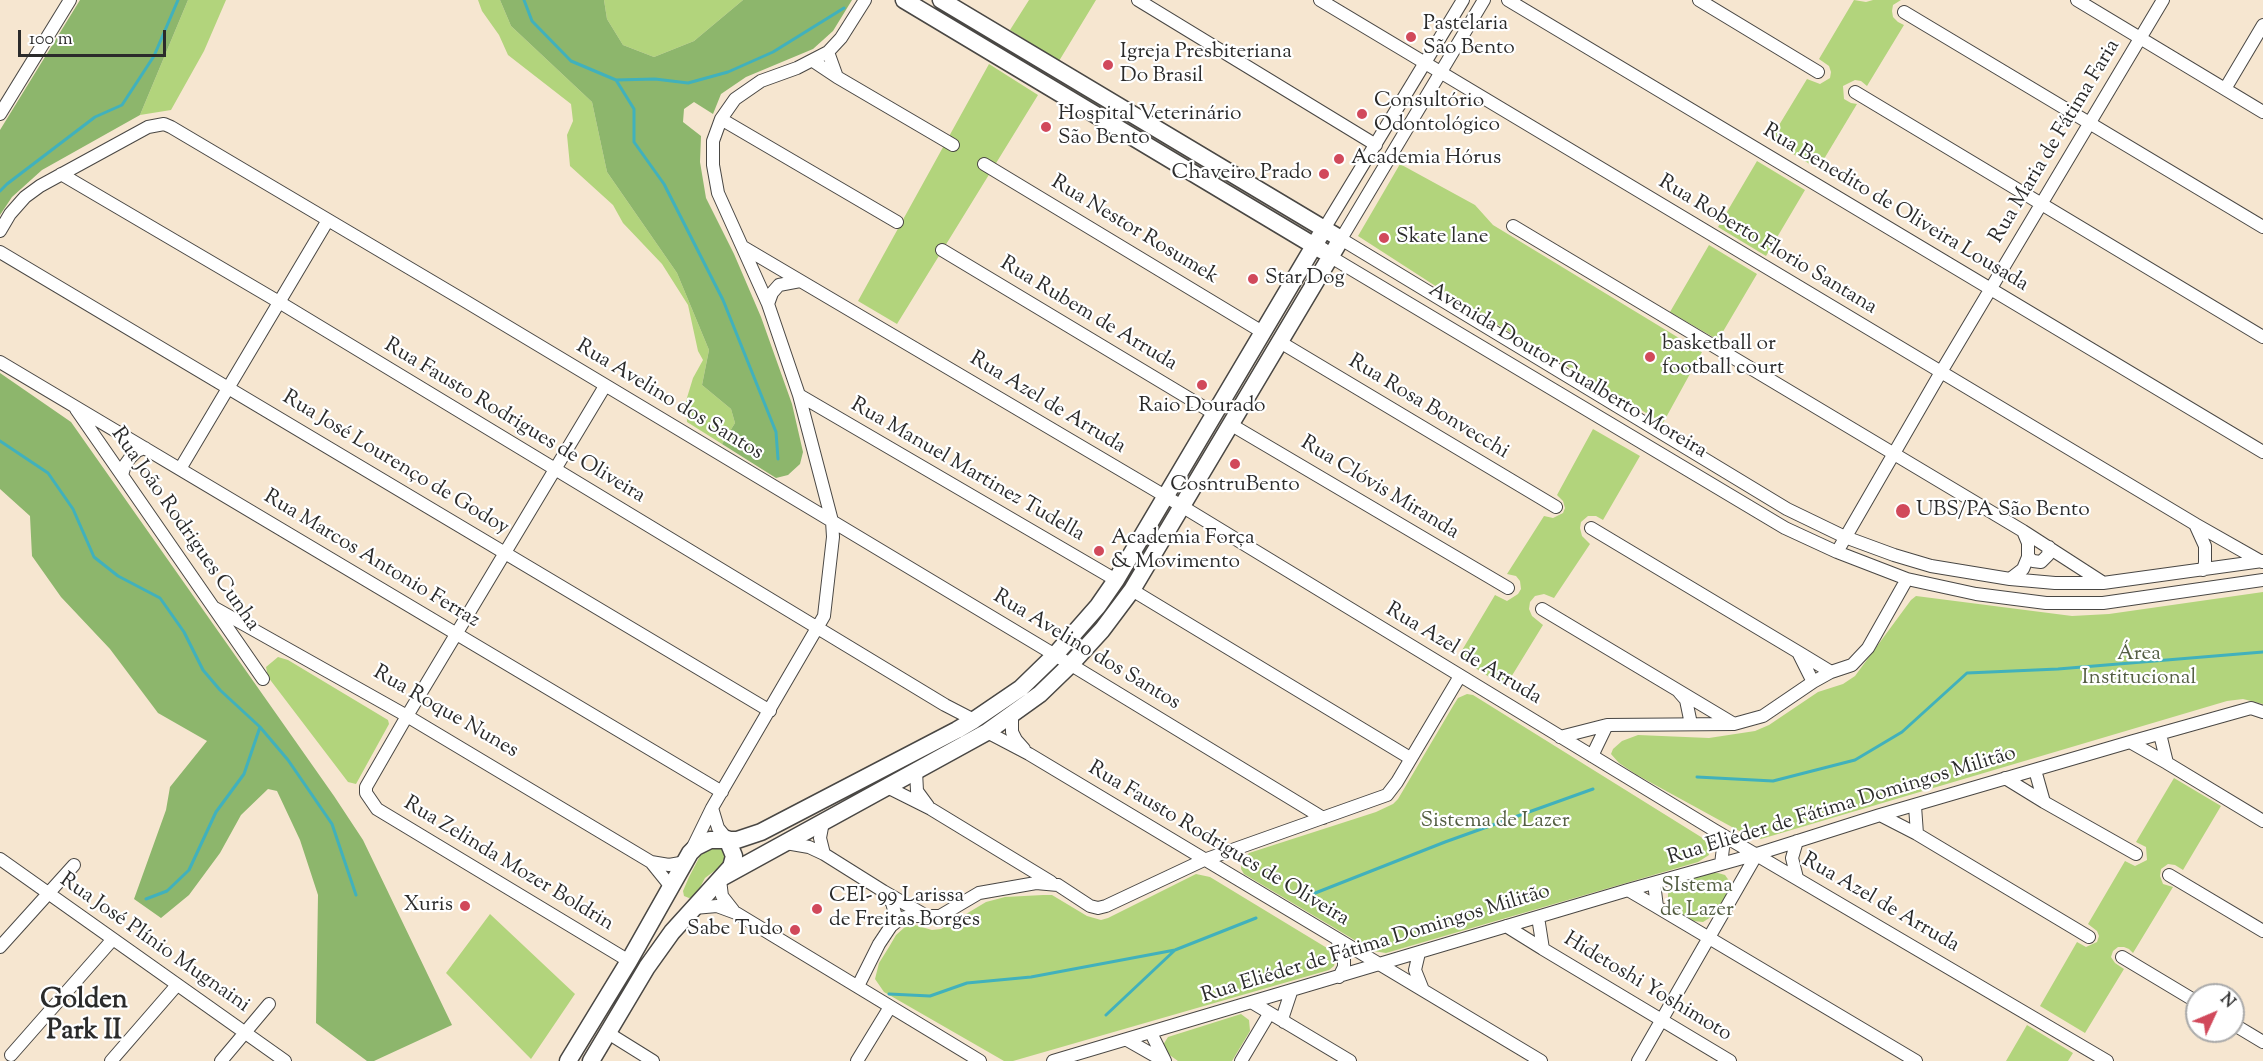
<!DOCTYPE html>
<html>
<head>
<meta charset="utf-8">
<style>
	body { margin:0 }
	#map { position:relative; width:2263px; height:1061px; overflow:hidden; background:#f6e6d0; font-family:"Sorts Mill Goudy",serif }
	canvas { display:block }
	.north { position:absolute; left:2185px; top:983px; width:60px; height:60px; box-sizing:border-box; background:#fff; border:2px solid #aaa; border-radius:50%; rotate:46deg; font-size:16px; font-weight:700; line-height:24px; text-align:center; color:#2b2b2b }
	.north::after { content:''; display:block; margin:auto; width:21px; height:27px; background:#d1495b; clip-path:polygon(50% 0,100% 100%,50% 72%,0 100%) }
	.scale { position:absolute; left:18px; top:30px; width:148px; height:27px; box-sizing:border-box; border:3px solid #2b2b2b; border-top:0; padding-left:8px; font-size:18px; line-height:21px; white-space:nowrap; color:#2b2b2b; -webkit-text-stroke:4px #fff; paint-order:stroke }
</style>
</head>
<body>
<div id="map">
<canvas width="2263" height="1061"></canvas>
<div class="north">N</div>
<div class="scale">100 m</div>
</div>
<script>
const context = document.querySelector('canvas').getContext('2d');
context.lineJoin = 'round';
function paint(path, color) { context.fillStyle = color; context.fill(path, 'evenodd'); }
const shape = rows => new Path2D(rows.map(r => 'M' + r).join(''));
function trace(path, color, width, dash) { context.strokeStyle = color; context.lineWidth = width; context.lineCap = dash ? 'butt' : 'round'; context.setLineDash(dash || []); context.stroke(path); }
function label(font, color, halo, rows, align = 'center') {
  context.font = font + ' "Sorts Mill Goudy",serif'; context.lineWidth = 4.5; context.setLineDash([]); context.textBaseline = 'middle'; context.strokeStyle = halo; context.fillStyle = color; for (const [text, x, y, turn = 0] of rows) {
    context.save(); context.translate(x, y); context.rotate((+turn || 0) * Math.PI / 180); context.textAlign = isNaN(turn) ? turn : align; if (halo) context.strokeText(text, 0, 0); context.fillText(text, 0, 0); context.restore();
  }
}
const green = shape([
	[188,0,226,0,204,51,171,110,140,115],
	[478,0,500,0,511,26,592,102,607,172,677,273,709,350,702,385,731,409,735,423,722,444,687,422,686,401,693,378,703,360,698,351,688,305,662,264,623,223,613,205,570,166,567,135,573,121,571,104,508,55,499,35,482,11],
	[604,0,743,0,694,41,654,57,623,45,607,19],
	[1029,0,1096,0,1059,61,1010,30],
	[1854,0,1866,2,1873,0,1901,0,1893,5,1892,11,1893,17,1898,22,1904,25,1867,86,1861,81,1855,80,1843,86,1844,99,1851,103,1857,104,1818,169,1770,140,1807,79,1820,84,1830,78,1831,72,1829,66,1819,59],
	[989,64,1038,95,897,324,858,301],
	[1757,161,1805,190,1766,256,1718,227],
	[1400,164,1475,205,1493,225,1702,352,1663,423,1468,307,1358,236],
	[1709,245,1757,274,1718,340,1670,312],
	[1593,429,1640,456,1603,520,1596,516,1588,516,1581,522,1580,528,1582,536,1590,544,1554,598,1544,594,1535,596,1530,602,1529,609,1532,616,1543,625,1505,687,1458,657,1495,595,1507,601,1518,594,1521,589,1520,581,1516,576,1507,574,1544,516,1553,518,1563,513,1565,508,1563,501,1557,495],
	[2263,592,2263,704,2243,699,2227,701,1761,839,1752,838,1637,775,1619,763,1611,754,1613,749,1622,741,1638,735,1709,738,1755,731,1769,725,1818,692,1843,684,1855,676,1911,600,1916,596,2072,616,2109,614],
	[278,657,288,660,388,720,389,724,356,784,348,782,268,677,266,667],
	[1467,694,1473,695,1701,837,1707,843,1709,855,1698,862,1386,953,1373,951,1244,874,1241,869,1241,863,1249,853,1376,812,1393,804,1398,799,1453,706,1458,698],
	[2174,778,2221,806,2183,870,2175,865,2168,864,2161,869,2160,876,2163,884,2173,887,2133,953,2129,949,2124,947,2118,947,2113,951,2111,957,2115,963,2124,969,2085,1033,2040,1006,2077,942,2086,947,2097,942,2099,936,2097,931,2088,924,2125,861,2135,866,2147,860,2146,847,2136,842],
	[713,845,722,846,727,858,721,866,705,878,695,897,689,898,684,896,683,891,689,877,700,856],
	[1711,873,1718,873,1725,875,1730,882,1730,890,1711,917,1703,922,1693,921,1674,909,1668,899,1668,893,1679,882],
	[1196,874,1210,877,1327,948,1332,953,1335,961,1334,966,1329,970,1013,1061,1004,1061,884,992,875,979,879,963,889,947,896,935,905,927,915,925,932,930,941,929,986,902,1005,897,1043,895,1052,895,1087,916,1101,920,1108,918],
	[490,914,575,994,531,1059,446,973],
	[1241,1014,1249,1020,1250,1031,1232,1061,1178,1061,1164,1051,1163,1045,1168,1037],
	[2027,1025,2073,1053,2068,1061,2006,1061]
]);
const forest = shape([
	[80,0,188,0,140,115,42,170,12,197,0,215,0,130],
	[500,0,604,0,607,19,623,45,654,57,694,41,743,0,852,0,833,31,813,49,746,77,721,94,713,114,694,102,684,109,683,122,701,136,700,162,706,198,734,254,761,317,792,404,803,452,800,464,788,475,776,478,722,444,735,423,731,409,702,385,709,350,677,273,607,172,592,102,511,26],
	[0,373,71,422,334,796,363,840,452,1025,374,1061,367,1061,316,1023,318,895,300,840,277,791,268,789,241,815,220,853,189,895,161,918,134,899,166,810,170,787,207,741,158,713,110,649,61,597,32,556,30,516,0,489]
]);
const stream = shape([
	[524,0,532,21,571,61,616,80,634,109,634,142,664,184,723,300,776,432,778,459],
	[616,80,655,79,688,83,728,72,773,52,844,8],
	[0,191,7,184,95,117,122,105,154,56,178,0],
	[0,441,48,473,73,509,94,557,118,576,160,598,184,632,203,670,220,690,260,727,288,760,332,824,356,895],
	[1697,777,1773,781,1855,760,1902,732,1967,673,2058,669,2263,652],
	[146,899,167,891,189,870,216,812,244,774,260,727],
	[1300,899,1445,842,1593,789],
	[889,994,930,996,967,983,1031,977,1175,950,1256,918],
	[1106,1015,1174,951]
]);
const minor = shape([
	[1138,0,1376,145],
	[1320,0,2195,524],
	[1484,0,1341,239,1787,509,1845,537,1894,555,1931,566,2010,579,2055,583,2103,583,2263,561],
	[1508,0,2263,452],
	[1699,0,1818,72],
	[2077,0,2263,112],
	[1904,12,2263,227],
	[813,61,837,77,828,52],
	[837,77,953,145],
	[2225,89,2263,25],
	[1855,92,2263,337],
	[0,114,70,0],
	[721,119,897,222],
	[984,164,1264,333],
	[61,174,279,302,945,705,974,720],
	[1513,226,2023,531,2102,582],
	[1324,229,1463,0],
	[0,231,10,214,25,197,40,186,148,127,164,124,171,127,465,301,1055,655,1323,818],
	[743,247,1165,496,1714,830,2107,1061],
	[942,250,1215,414],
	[0,252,770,711],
	[1331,257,1785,528,1837,552,1907,579,1976,594,2046,603,2103,603,2263,580],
	[768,304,772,293,779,285,800,281],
	[1280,342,1556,507],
	[0,362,722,792],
	[605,386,407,716,366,787,366,793,377,809,629,961],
	[799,395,1116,580],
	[76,409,263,679],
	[1230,424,1508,588],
	[180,469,328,220],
	[122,475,125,465,130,458,137,451,145,448],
	[1591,528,1798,652],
	[1837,552,1941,372,2163,0],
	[2028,557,2033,561,2041,562,2048,555,2049,547],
	[2203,570,2205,563,2205,546,2195,524,2262,562],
	[2010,579,2023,569,2028,557,2028,543,2023,531],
	[1132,590,1410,758],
	[213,607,407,716,651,862],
	[1542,609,1734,724],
	[1813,682,1798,652,1831,672],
	[1679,692,1686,700,1691,724],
	[1012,715,1012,732,1016,740,1024,749],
	[1607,725,1734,724,1763,716,1813,682,1831,672,1852,665,1868,648,1907,579],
	[987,732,1029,754,1541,1061],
	[1560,737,1607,725,1592,756],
	[2130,742,2167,763,2160,734],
	[2167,763,2263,821],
	[916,771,917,791,928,806],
	[2005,778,2044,802,2035,770],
	[887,787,931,809,1051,882],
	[2044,802,2136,854],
	[712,808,718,828,727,839],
	[1880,815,1917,834,1915,806],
	[1715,831,1723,848,1721,864],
	[1917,834,2089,937],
	[1797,841,1792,858,1797,878],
	[786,843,809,847,824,854,820,838,823,822],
	[691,851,712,808,824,616,833,537,832,521,799,395,768,304,718,193,713,165,713,141,721,119,735,99,761,81,797,68,828,52,841,38,865,0],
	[824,854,883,891],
	[0,859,285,1061],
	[2169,875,2263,931],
	[720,880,722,896,733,910],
	[672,888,651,862,669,865,686,862],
	[1628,890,1657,907,1654,883],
	[1657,907,1916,1061],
	[694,908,717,906,736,913,980,1061],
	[897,920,892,903,883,891,923,914],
	[1506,926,1543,949,1538,917],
	[1337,939,1344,957,1344,967,1339,977],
	[0,947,74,865],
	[1543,949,1730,1061],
	[1419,953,1415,970,1423,990],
	[2122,957,2197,1002],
	[858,986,879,944,891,926,901,918,910,916,940,916,979,893,1036,883,1058,885,1090,906,1098,908,1106,906,1204,860,1387,795,1397,782,1460,676],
	[1253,1003,1350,1061],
	[1284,1022,1283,1016,1291,992],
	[2233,1024,2263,1042],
	[608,1033,653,1061],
	[1151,1033,1165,1061],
	[1127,1040,1164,1061],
	[11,1055,113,939],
	[111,1061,177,985],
	[221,1061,269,1004],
	[857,1061,890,1007],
	[1053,1061,1628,890,1757,854,1880,815,2130,742,2251,708,2263,712],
	[1241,1061,1269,1014],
	[1638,1061,1757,854]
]);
const secondary = shape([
	[904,0,1323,251],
	[723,877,987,732,1040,694,1070,665,1102,630,1132,590,1341,239,941,0],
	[568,1061,629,961,690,853,696,847,710,840,737,840,761,832,957,730,974,720,1021,688,1055,655,1098,606,1116,580,1324,229],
	[591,1061,647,967,672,932,731,867,734,856,727,839]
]);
const markers = [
	[1411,37,6,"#d1495b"],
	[1108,65,6,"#d1495b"],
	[1362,114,6,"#d1495b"],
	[1046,127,6,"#d1495b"],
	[1339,159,6,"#d1495b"],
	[1324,174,6,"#d1495b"],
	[1384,238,6,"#d1495b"],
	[1253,279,6,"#d1495b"],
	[1650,357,6,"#d1495b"],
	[1202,385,6,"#d1495b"],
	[1235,464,6,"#d1495b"],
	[1903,511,8,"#d1495b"],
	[1099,551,6,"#d1495b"],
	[465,906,6,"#d1495b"],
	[817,909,6,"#d1495b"],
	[795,930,6,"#d1495b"]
];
const poiNames = [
	["Pastelaria",1423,25],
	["São Bento",1423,49],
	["Igreja Presbiteriana",1120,53],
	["Do Brasil",1120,77],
	["Consultório",1374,102],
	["Odontológico",1374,126],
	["Hospital Veterinário",1058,115],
	["São Bento",1058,139],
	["Academia Hórus",1351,159],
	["Chaveiro Prado",1312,174,"right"],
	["Skate lane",1396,238],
	["Star Dog",1265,279],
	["basketball or",1662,345],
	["football court",1662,369],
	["Raio Dourado",1202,407,"center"],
	["CosntruBento",1235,486,"center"],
	["UBS/PA São Bento",1916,511],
	["Academia Força",1111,539],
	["& Movimento",1111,563],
	["CEI- 99 Larissa",829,897],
	["de Freitas Borges",829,921],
	["Xuris",453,906,"right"],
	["Sabe Tudo",783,930,"right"]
];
const streetNames = [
	["Rua Maria de Fátima Faria",2056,142,-59],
	["Rua Benedito de Oliveira Lousada",1895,209,31],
	["Rua Nestor Rosumek",1134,231,31],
	["Rua Roberto Florio Santana",1767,246,31],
	["Rua Rubem de Arruda",1088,315,31],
	["Avenida Doutor Gualberto Moreira",1567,372,31],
	["Rua Avelino dos Santos",669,401,31],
	["Rua Azel de Arruda",1047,404,31],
	["Rua Rosa Bonvecchi",1428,408,31],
	["Rua Fausto Rodrigues de Oliveira",514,422,31],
	["Rua José Lourenço de Godoy",395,464,31],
	["Rua Manuel Martinez Tudella",967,471,30],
	["Rua Clóvis Miranda",1379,489,31],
	["Rua João Rodrigues Cunha",184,530,55],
	["Rua Marcos Antonio Ferraz",371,560,31],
	["Rua Avelino dos Santos",1086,651,31],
	["Rua Azel de Arruda",1463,655,31],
	["Rua Roque Nunes",445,713,30],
	["Rua Eliéder de Fátima Domingos Militão",1842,807,-17],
	["Rua Fausto Rodrigues de Oliveira",1218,845,31],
	["Rua Zelinda Mozer Boldrin",508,865,31],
	["Rua Azel de Arruda",1880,904,30],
	["Rua José Plínio Mugnaini",154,944,35],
	["Rua Eliéder de Fátima Domingos Militão",1376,945,-17],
	["Hidetoshi Yoshimoto",1647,988,31]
];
const parkNames = [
	["Área",2139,655],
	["Institucional",2139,679],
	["Sistema de Lazer",1495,822],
	["SIstema",1697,887],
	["de Lazer",1697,911]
];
const districtNames = [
	["Golden",84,1002],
	["Park II",84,1033]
];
paint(green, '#b2d47c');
paint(forest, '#8db66c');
trace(stream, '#41b1bc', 3);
trace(minor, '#494744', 14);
trace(secondary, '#494744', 19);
trace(minor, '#fff', 12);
trace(secondary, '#fff', 16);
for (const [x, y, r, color] of markers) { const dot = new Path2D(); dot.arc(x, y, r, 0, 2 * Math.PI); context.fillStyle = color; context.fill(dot); trace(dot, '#fff', 2); }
label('21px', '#2b2b2b', '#fff', poiNames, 'left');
label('21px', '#2b2b2b', '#fff', streetNames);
label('21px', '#545e43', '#fff', parkNames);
label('bold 27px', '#2b2b2b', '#fff', districtNames);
</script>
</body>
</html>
